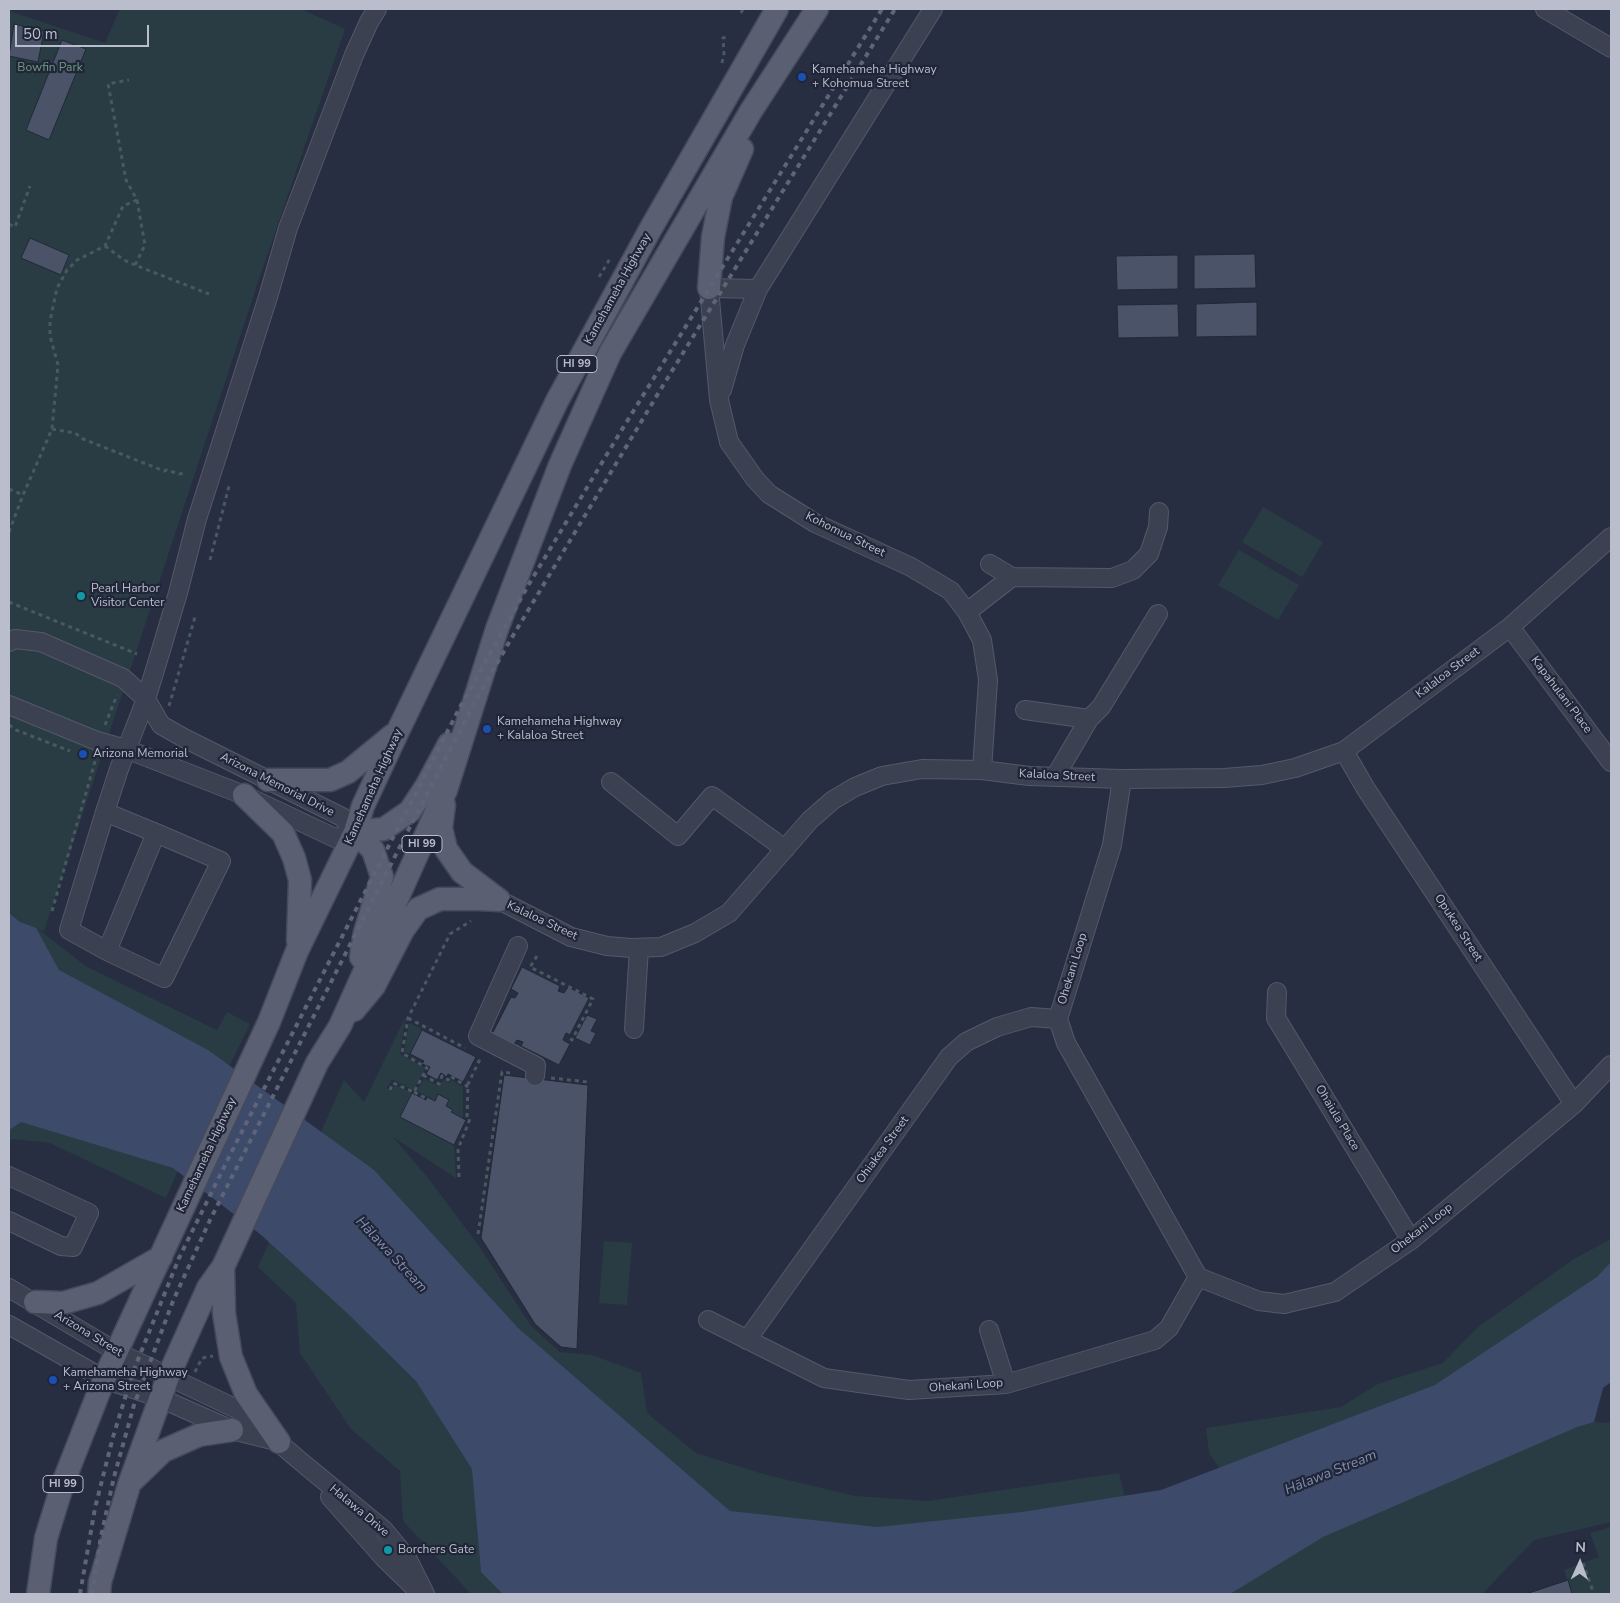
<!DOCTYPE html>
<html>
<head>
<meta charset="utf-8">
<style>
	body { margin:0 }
	#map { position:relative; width:1620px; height:1603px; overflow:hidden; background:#272e42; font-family:"Nunito Sans",sans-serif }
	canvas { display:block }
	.frame { position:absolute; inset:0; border:10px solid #b9bdcc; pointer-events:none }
	.north { position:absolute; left:1555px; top:1538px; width:50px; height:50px; -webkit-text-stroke:4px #202637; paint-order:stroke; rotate:2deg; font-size:14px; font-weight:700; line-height:20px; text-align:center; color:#b9bdcc }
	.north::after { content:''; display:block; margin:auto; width:18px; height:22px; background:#b9bdcc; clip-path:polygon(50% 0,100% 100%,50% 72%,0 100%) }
	.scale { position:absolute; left:15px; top:25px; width:134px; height:22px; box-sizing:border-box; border:2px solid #b9bdcc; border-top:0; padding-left:6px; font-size:15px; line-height:18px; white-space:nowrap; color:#b9bdcc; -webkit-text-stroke:4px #202637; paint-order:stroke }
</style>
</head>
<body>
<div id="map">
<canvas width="1620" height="1603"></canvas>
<div class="frame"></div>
<div class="north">N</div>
<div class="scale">50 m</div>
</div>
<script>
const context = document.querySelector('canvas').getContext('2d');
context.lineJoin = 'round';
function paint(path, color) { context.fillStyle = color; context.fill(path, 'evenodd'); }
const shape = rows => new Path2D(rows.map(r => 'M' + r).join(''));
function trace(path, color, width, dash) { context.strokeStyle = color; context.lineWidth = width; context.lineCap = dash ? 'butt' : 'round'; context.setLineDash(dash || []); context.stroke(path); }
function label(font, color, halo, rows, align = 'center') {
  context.font = font + ' "Nunito Sans",sans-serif'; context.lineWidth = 4.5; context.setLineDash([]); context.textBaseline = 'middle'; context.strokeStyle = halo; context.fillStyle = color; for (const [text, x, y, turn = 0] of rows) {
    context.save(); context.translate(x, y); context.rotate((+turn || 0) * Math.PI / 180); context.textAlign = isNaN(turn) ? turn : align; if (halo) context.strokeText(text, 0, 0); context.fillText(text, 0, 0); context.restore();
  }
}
const green = shape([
	[120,9,301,9,345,29,259,279,44,931,38,929,87,967,217,1030,227,1012,250,1024,216,1093,86,1004,20,922,9,913,9,11,105,43],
	[1263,507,1323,542,1302,577,1242,542],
	[1239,550,1299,585,1278,620,1218,585],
	[405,1018,400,1054,425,1068,414,1090,392,1079,387,1088,392,1091,395,1085,412,1093,401,1117,454,1145,456,1178,393,1137,428,1178,479,1246,531,1326,560,1352,592,1355,641,1373,647,1413,696,1453,763,1474,855,1496,928,1501,1119,1473,1127,1506,1096,1537,671,1539,314,1148,344,1080,364,1102],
	[409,1023,422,1029,410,1054,404,1052],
	[424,1079,439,1086,443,1080,449,1083,451,1080,463,1087,463,1118,451,1112,452,1110,446,1106,449,1100,438,1094,435,1101,417,1091],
	[9,1108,199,1122,166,1198,50,1143,12,1139,9,1141],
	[288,1200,500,1433,540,1594,471,1594,403,1521,400,1471,351,1429,300,1353,296,1303,258,1267],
	[1611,1239,1611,1314,1227,1479,1209,1453,1206,1428,1341,1407,1378,1384,1443,1363,1478,1327,1574,1259],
	[604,1241,632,1243,627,1305,599,1303],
	[1603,1388,1594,1422,1611,1423,1611,1522,1534,1540,1482,1594,1096,1594],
	[1611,1527,1611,1594,1572,1594,1564,1570,1599,1557,1590,1533]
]);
const water = shape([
	[9,913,20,922,36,928,59,970,208,1050,374,1170,518,1328,730,1511,877,1527,1022,1512,1161,1490,1435,1385,1597,1277,1611,1262,1611,1382,1603,1388,1594,1422,1577,1427,1323,1537,1230,1594,503,1594,481,1572,472,1469,416,1381,345,1311,260,1234,173,1168,21,1122,9,1130]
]);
const building = shape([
	[14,24,44,31,38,62,9,56,14,24],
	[62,40,86,49,49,140,26,130,62,40],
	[30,238,69,255,61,275,21,258,30,238],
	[1255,254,1256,288,1194,289,1194,255,1255,254],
	[1178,255,1178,289,1117,290,1116,256,1178,255],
	[1257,302,1257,336,1196,337,1196,304,1257,302],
	[1178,304,1179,337,1118,338,1117,305,1178,304],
	[522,967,560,986,558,991,564,993,568,987,589,998,570,1035,566,1033,563,1040,570,1044,559,1065,521,1046,523,1042,517,1040,513,1045,492,1034,511,997,515,998,518,993,511,989,522,967],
	[587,1015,597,1019,591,1031,596,1033,590,1045,575,1038,587,1015],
	[422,1030,476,1057,463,1082,448,1074,447,1077,441,1073,437,1080,426,1074,430,1067,422,1064,424,1061,410,1054,422,1030],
	[504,1075,588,1085,577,1349,561,1347,535,1324,481,1238,504,1075],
	[412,1093,426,1100,427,1097,435,1101,438,1094,449,1100,446,1106,453,1110,451,1112,466,1120,454,1145,400,1117,412,1093],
	[1568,1580,1572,1594,1526,1594,1568,1580]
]);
const path = shape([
	[741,13,743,9],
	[722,63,724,53,723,38,726,37],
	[137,200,145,245,135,265,209,294],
	[9,224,15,227,30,186],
	[105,246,124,260,135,265],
	[599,277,611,257],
	[52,429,75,433,83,439,164,471,167,470,179,474,185,473],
	[9,489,23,495],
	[9,532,23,495,52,429,58,365,50,336,50,321,57,288,67,270,77,260,105,246,123,206,137,200,126,180,108,84,129,80],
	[210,560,229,486],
	[9,602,137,654],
	[169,706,195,617],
	[9,725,16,730,70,751],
	[105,725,117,695],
	[52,911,96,758],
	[537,956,530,967,593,999,572,1040,568,1037],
	[408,1018,465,1048],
	[423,1075,439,1084,442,1076,448,1080,450,1076,468,1087],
	[551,1078,588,1082],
	[390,1090,393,1083,414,1092,427,1068,402,1053,408,1018,450,934,471,921],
	[414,1092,427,1099],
	[459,1177,458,1149,470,1119,467,1117,468,1084,481,1057],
	[478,1234,502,1072,510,1073],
	[195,1372,202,1358,213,1356],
	[1583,1563,1594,1594]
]);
const minor = shape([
	[1545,9,1611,48],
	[758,289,709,288,719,400,729,442,755,479,769,494,815,523,911,567,951,591,967,612,982,640,988,680,982,770],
	[722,390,735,345,758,289,933,9],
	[990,564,1012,577],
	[967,612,1012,577,1112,578,1133,570,1149,554,1158,527,1159,512],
	[1510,627,1611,762],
	[9,642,15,639,41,642,123,678,146,699,161,725,184,738,342,817,355,832,335,838,244,795,126,749,97,741,9,705],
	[1025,710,1089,719,1055,777],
	[1089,719,1101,707,1158,614],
	[1344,751,1366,789,1574,1104],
	[1122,779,1112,845,1058,1019,1066,1043,1198,1277],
	[611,782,678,836,712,796,785,849],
	[105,812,156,833,107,951,69,930,105,812,119,769,146,699,158,660,178,593,197,519,268,297,288,228,354,55,369,22,377,9],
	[499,900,571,937,607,946,631,948,661,947,695,933,729,913,810,820,833,800,855,787,882,776,922,769,982,770,1029,776,1122,779,1224,778,1262,775,1295,768,1344,751,1510,627,1611,537],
	[518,946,478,1036,536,1066,535,1076],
	[107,951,164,978,221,861,156,833],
	[1277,992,1276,1018,1411,1240],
	[634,1029,639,948],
	[9,1176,89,1213,73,1247,61,1246,9,1221],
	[9,1288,117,1352,243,1412,299,1460,384,1530,407,1558,425,1594],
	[708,1320,824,1378,909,1390,1006,1384,1155,1340,1169,1328,1198,1277,1259,1301,1284,1304,1335,1292,1411,1240,1574,1104,1611,1065],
	[9,1325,104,1379,160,1398,232,1430,276,1441],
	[989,1330,1006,1384],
	[747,1340,949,1057,966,1042,997,1027,1031,1017,1058,1019],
	[330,1497,383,1557,418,1591]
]);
const major = shape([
	[709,288,713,237,721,197,742,149],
	[268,780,330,780,348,772,393,735],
	[244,795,283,833,294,858,300,880,298,941],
	[444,805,441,828,446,849,462,872,499,900],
	[355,832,384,829,410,811,427,785,449,744],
	[355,832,373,850,382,877,365,932,361,957],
	[354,1010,374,986,403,930,418,909,440,899,478,899,499,900],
	[223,1267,224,1313,231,1357,246,1394,279,1442],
	[35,1302,63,1303,98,1293,161,1257],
	[133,1480,163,1451,199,1435,232,1430],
	[38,1594,46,1538,63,1483,104,1379,269,1022,297,951,355,832,363,806,398,731,557,401,651,228,777,9],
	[99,1594,100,1582,130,1482,168,1377,208,1288,223,1267,317,1063,340,1026,446,790,497,629,560,465,610,353,751,111,817,9]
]);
const rail = shape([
	[80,1594,95,1508,113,1437,133,1372,179,1258,234,1147,459,709,529,584,618,436,882,9],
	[92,1594,101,1536,114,1477,134,1405,173,1301,210,1220,416,815,476,700,511,639,659,392,895,9]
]);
const markers = [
	[802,77,5,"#1a4fb4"],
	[81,596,5,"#0f9aa8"],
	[487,729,5,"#1a4fb4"],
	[83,754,5,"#1a4fb4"],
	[53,1380,5,"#1a4fb4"],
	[388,1550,5,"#0f9aa8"]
];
const shields = [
	[577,364,40],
	[422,844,40],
	[63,1484,40]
];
const shieldNames = [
	["HI 99",577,364],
	["HI 99",422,844],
	["HI 99",63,1484]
];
const parkNames = [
	["Bowfin Park",50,68]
];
const poiNames = [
	["Kamehameha Highway",812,70],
	["+ Kohomua Street",812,84],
	["Pearl Harbor",91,589],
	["Visitor Center",91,603],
	["Kamehameha Highway",497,722],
	["+ Kalaloa Street",497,736],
	["Arizona Memorial",93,754],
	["Kamehameha Highway",63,1373],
	["+ Arizona Street",63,1387],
	["Borchers Gate",398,1550]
];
const streetNames = [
	["Kamehameha Highway",618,289,-61],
	["Kohomua Street",845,535,26],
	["Kalaloa Street",1448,673,-37],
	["Kapahulani Place",1561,695,53],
	["Kalaloa Street",1057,776,3],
	["Arizona Memorial Drive",277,785,27],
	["Kamehameha Highway",374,787,-66],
	["Kalaloa Street",542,921,25],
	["Opukea Street",1458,928,57],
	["Ohekani Loop",1073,969,-73],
	["Ohaiula Place",1337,1118,59],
	["Ohiakea Street",883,1150,-54],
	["Kamehameha Highway",207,1155,-65],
	["Ohekani Loop",1422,1229,-38],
	["Arizona Street",88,1334,31],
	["Ohekani Loop",966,1386,-4],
	["Halawa Drive",359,1511,40]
];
const waterNames = [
	["Hālawa Stream",391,1255,47],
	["Hālawa Stream",1331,1473,-22]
];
paint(green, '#293c43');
paint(water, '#3e4a6a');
paint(building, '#4b5369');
trace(building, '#222839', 1);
trace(minor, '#545969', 20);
trace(major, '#454a5b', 25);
trace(path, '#485960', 3, [4, 4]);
trace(minor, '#3c4152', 18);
trace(major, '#5a6072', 22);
trace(rail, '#5e6578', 4, [5, 5]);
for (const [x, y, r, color] of markers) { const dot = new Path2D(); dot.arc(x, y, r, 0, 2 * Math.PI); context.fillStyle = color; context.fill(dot); trace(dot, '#202637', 2); }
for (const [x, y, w] of shields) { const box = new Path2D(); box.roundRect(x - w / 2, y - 8.5, w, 17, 4); context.fillStyle = '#202637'; context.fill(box); trace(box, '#b9bdcc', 1); }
label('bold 11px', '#b9bdcc', null, shieldNames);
label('12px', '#709c81', '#202637', parkNames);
label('12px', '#b9bdcc', '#202637', poiNames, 'left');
label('12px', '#b9bdcc', '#202637', streetNames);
label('italic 14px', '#818eb2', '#202637', waterNames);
</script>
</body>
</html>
